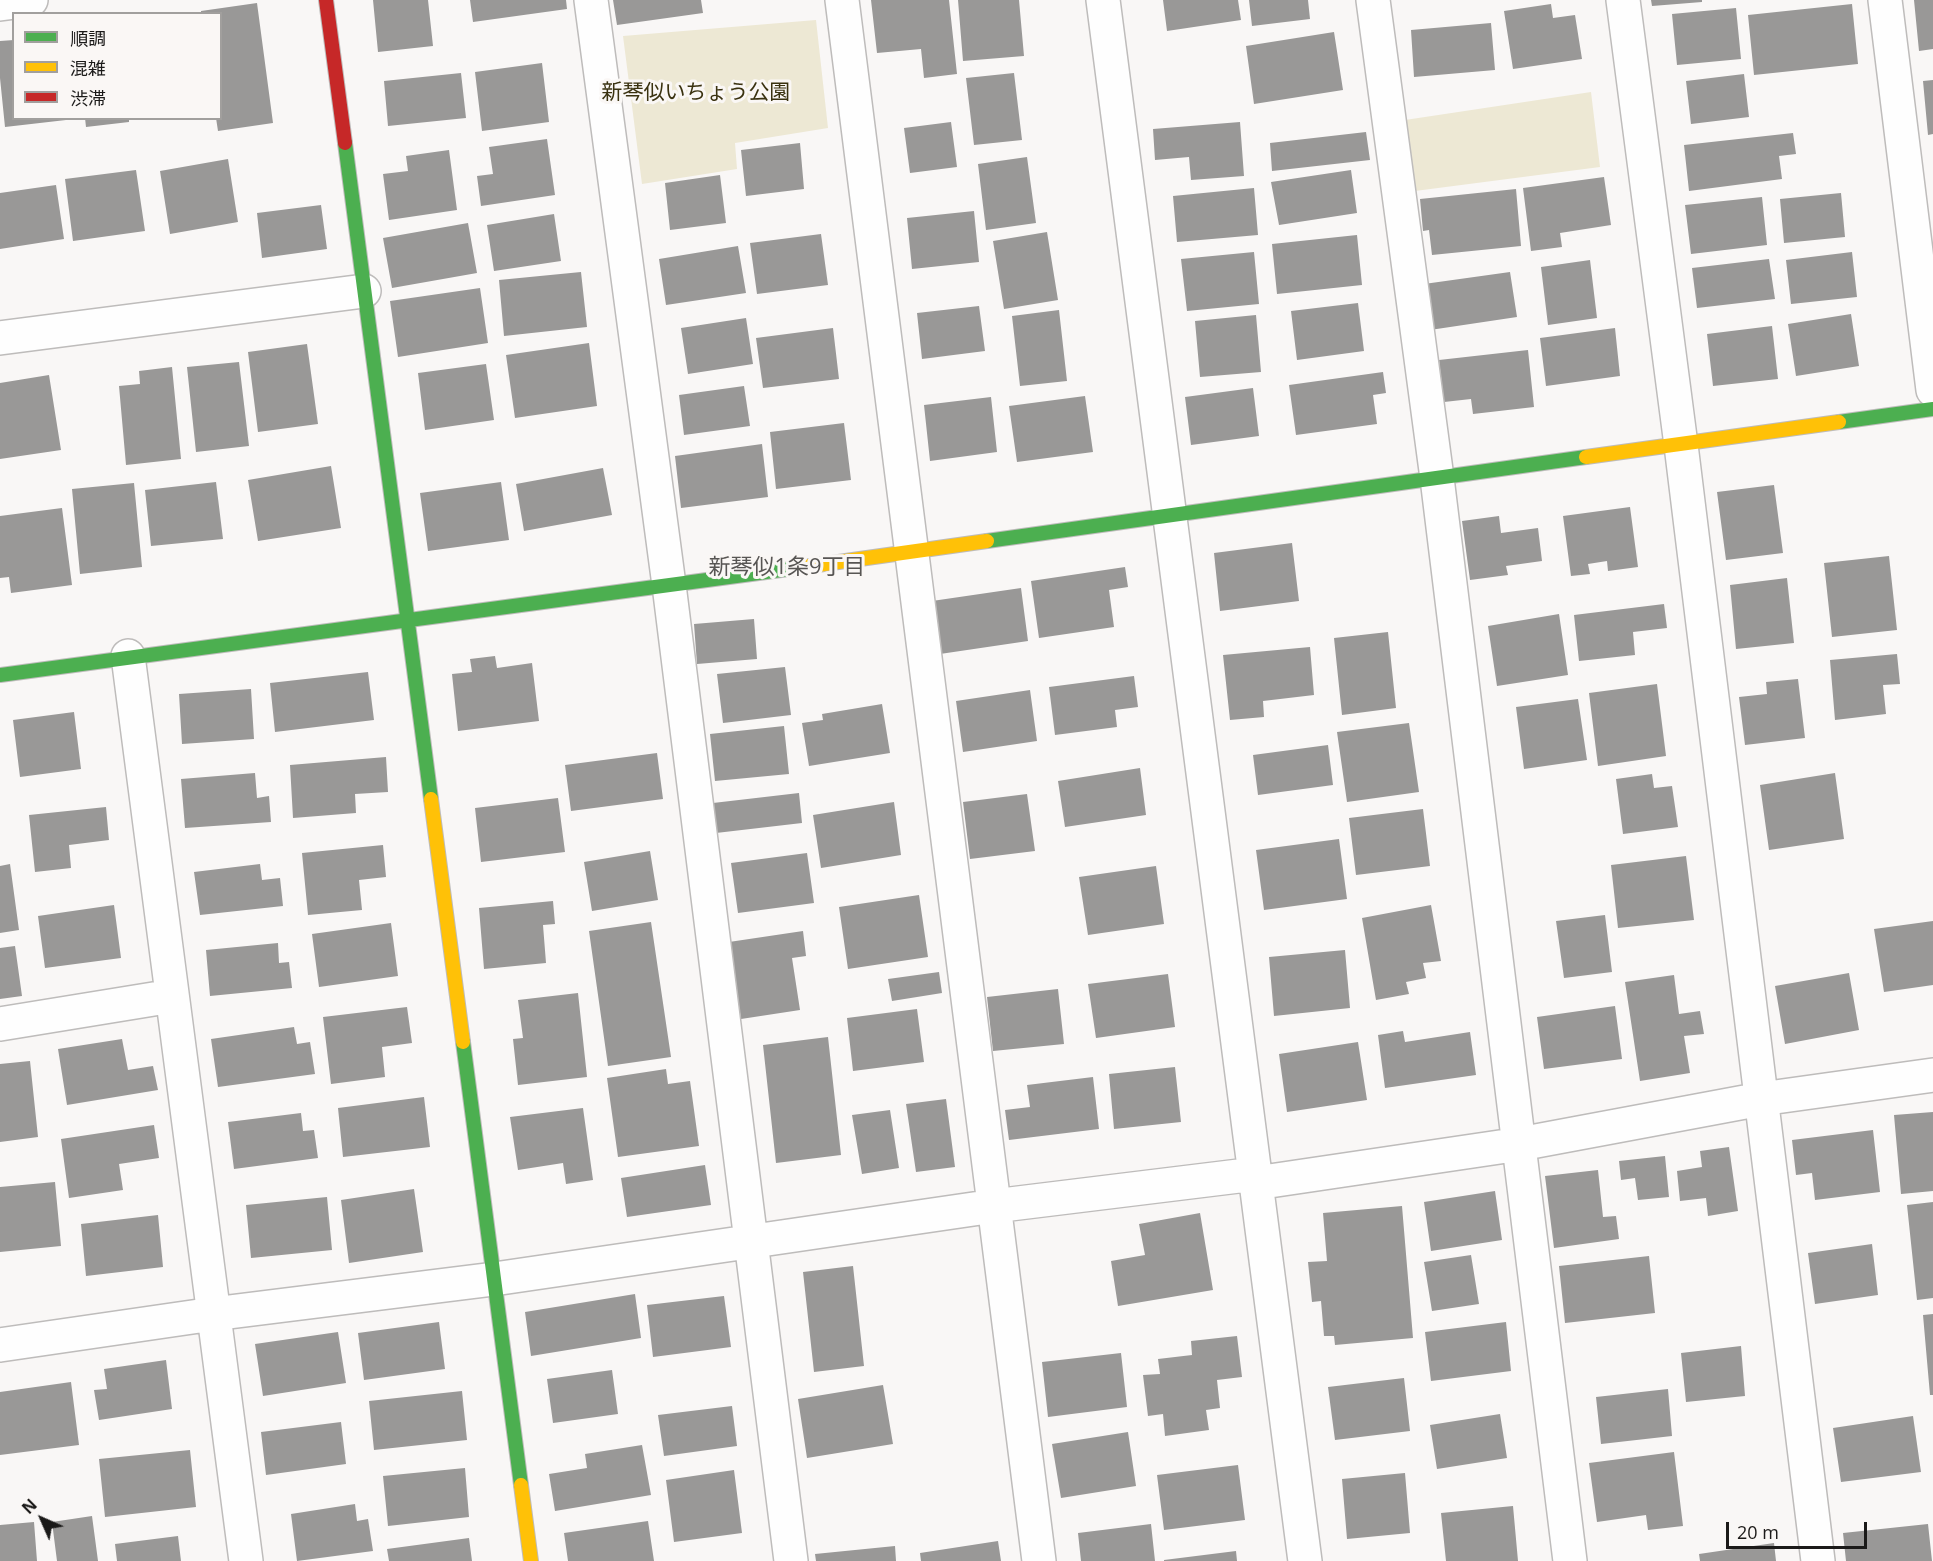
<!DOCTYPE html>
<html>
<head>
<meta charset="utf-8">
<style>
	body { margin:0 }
	#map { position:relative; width:1933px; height:1561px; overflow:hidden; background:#f9f7f6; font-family:"Open Sans","Noto Sans JP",sans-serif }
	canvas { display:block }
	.legend { position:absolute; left:12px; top:12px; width:210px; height:108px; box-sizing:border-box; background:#faf7f5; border:2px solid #a19f9d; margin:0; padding:8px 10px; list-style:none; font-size:18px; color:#1b1a19 }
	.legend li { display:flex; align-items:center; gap:12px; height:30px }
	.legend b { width:30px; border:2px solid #a19f9d }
	.north { position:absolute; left:12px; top:1489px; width:60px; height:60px; -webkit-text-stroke:4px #faf7f5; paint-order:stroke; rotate:315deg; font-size:16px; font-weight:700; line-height:24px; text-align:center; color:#1b1a19 }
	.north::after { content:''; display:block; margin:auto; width:21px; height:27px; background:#1b1a19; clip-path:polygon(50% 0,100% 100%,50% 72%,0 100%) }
	.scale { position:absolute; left:1726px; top:1522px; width:141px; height:27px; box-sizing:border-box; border:3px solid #1b1a19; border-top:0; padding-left:8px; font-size:18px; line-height:21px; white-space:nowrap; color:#1b1a19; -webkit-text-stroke:4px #faf7f5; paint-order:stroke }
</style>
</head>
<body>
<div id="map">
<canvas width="1933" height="1561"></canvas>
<ul class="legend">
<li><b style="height:8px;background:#4caf50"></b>順調</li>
<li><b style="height:8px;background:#ffc107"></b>混雑</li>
<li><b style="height:8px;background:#c62828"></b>渋滞</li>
</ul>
<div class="north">N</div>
<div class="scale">20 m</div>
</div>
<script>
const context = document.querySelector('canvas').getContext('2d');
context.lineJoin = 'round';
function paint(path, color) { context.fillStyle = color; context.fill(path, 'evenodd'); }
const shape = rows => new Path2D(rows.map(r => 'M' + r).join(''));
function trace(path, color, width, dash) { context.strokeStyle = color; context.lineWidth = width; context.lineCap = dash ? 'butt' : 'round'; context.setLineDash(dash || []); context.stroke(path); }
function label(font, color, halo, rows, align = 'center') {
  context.font = font + ' "Open Sans","Noto Sans JP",sans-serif'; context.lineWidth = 6; context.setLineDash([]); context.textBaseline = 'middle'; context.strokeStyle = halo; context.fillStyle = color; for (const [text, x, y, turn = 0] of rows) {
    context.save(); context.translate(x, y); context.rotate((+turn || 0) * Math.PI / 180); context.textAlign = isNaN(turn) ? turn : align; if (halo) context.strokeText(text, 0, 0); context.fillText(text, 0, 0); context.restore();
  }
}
const green = shape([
	[816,20,828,128,735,143,737,169,642,184,623,36],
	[1591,92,1600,167,1415,191,1405,120]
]);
const building = shape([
	[373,0,428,0,433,46,378,52],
	[470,0,566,0,567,9,473,22],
	[613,0,701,0,703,13,617,25],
	[871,0,949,0,957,74,924,78,921,49,877,53],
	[958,0,1019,0,1024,56,963,61],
	[1163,0,1238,0,1241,20,1167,31],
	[1249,0,1308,0,1310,19,1252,26],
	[1651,0,1702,0,1702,2,1652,6],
	[1914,0,1933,0,1933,49,1919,51],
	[257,3,273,123,218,131,216,118,220,118,220,14,201,14,201,11],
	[1551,4,1553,18,1575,15,1582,59,1513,69,1504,11],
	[1852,4,1858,64,1754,75,1748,15],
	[1736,8,1741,59,1677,65,1672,14],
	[1491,23,1495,70,1414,77,1411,30],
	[1334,32,1343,90,1254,104,1246,46],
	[14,40,14,118,66,120,5,127,0,78,0,41],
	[542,63,549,122,482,131,475,72],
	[461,73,466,118,388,126,384,81],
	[1014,73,1022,140,974,145,966,78],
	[1744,74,1749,117,1691,124,1686,81],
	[1933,80,1933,134,1928,135,1923,81],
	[85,118,129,118,129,122,86,127],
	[951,122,957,167,910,173,904,128],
	[1240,122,1244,176,1191,180,1189,157,1155,160,1153,129],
	[1366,132,1370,160,1272,171,1270,143],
	[1793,133,1796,154,1779,156,1782,179,1689,191,1684,145],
	[547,139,555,195,481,206,477,176,493,174,489,147],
	[800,143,804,189,746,196,741,150],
	[449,150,457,210,389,220,383,174,408,171,406,156],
	[1027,157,1036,223,986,230,978,164],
	[228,159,238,222,170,234,160,171],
	[136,170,145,231,73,241,65,179],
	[1351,170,1357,213,1279,225,1271,182],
	[720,175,726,223,670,230,665,183],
	[1604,177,1611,225,1560,233,1562,247,1531,251,1523,188],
	[56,185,64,239,0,249,0,193],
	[1254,188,1258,235,1177,242,1173,196],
	[1516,189,1521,246,1432,255,1429,230,1423,231,1420,199],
	[1841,193,1845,237,1784,243,1780,199],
	[1762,197,1767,245,1691,254,1685,205],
	[321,205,327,249,262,258,257,213],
	[974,211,979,262,912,269,907,218],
	[554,214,561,261,494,271,487,225],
	[468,223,477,273,392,288,383,238],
	[1047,232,1058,300,1004,309,993,241],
	[821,234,828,285,757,294,750,243],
	[1357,235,1362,285,1277,294,1272,244],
	[738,246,746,293,666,305,659,259],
	[1254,252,1259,304,1187,311,1181,259],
	[1852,252,1857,297,1791,304,1786,260],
	[1769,259,1775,299,1697,308,1692,268],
	[1590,260,1597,318,1548,325,1541,267],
	[581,272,587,327,504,336,499,280],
	[1510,272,1517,317,1430,330,1424,284],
	[480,288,488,343,398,357,390,301],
	[1358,303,1364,351,1297,360,1291,311],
	[979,306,985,351,922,359,917,313],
	[1059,310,1067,381,1020,386,1012,316],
	[1851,314,1859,366,1796,376,1788,324],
	[1256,315,1261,372,1200,377,1195,321],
	[746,318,753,364,688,374,681,328],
	[1772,326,1778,379,1713,386,1707,334],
	[833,328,839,379,763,388,756,338],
	[1615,328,1620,376,1546,386,1540,338],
	[589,343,597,406,515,418,506,355],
	[307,344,318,424,258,432,248,352],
	[1528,350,1534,407,1473,414,1471,399,1444,402,1439,360],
	[239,362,249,446,196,452,187,367],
	[486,364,494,420,425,430,418,373],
	[172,367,181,459,126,465,119,386,140,384,139,371],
	[1383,372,1386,393,1373,395,1377,424,1296,435,1289,385],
	[49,375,61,450,0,459,0,383],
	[744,386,750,426,684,435,679,395],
	[1253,388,1259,436,1191,445,1185,397],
	[1085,396,1093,452,1017,462,1009,406],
	[991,397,997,452,930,461,924,405],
	[844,423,851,480,776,489,770,432],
	[762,444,768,497,681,508,675,456],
	[331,466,341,528,258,541,248,480],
	[603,468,612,515,524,531,516,484],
	[216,482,223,539,151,546,145,490],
	[501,482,509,540,428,551,420,493],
	[134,483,142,567,80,574,72,489],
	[1774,485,1783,553,1726,560,1717,492],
	[1630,507,1638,567,1608,571,1607,561,1588,564,1590,574,1571,576,1563,516],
	[62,508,72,585,11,593,9,577,0,578,0,516],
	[1499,516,1501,533,1538,528,1542,561,1506,566,1508,575,1470,580,1462,521],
	[1292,543,1299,601,1220,611,1214,553],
	[1889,556,1897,630,1832,637,1824,563],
	[1125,567,1128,587,1109,590,1114,627,1039,638,1031,581],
	[1787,578,1794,643,1736,649,1730,585],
	[1021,588,1028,641,940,654,932,601],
	[1664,604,1667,628,1633,632,1635,655,1579,661,1574,615],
	[1559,614,1568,675,1497,686,1488,626],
	[754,619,757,659,697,664,694,624],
	[1388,632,1396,708,1342,715,1334,638],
	[1310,647,1314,695,1263,701,1264,717,1230,720,1223,655],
	[1897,654,1900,684,1883,685,1886,714,1835,720,1830,660],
	[495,656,497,668,532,663,539,721,458,731,452,674,472,672,470,659],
	[785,667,791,715,723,723,717,674],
	[368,672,374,720,275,732,270,683],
	[1134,676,1138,707,1115,710,1117,727,1055,735,1049,687],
	[1798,679,1805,738,1745,745,1739,697,1767,694,1766,682],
	[1657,684,1666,756,1598,766,1589,693],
	[251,689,254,739,182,744,179,694],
	[1030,690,1037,741,963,752,956,701],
	[1578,699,1587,760,1524,769,1516,707],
	[882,704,890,753,809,766,802,723,823,720,822,714],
	[74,712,81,769,20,777,13,720],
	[1409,723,1419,792,1347,802,1337,732],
	[784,726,789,774,715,781,710,734],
	[1328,745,1333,785,1258,795,1253,755],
	[657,753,663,799,571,811,565,765],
	[386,757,388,792,355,794,356,813,293,818,290,765],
	[1140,768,1146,815,1065,827,1058,781],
	[255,773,257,798,269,796,271,822,185,828,181,779],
	[1835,773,1844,839,1769,850,1760,785],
	[1652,774,1654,788,1672,786,1678,827,1623,834,1616,779],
	[799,793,802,823,716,833,713,803],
	[1027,794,1035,851,970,859,963,802],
	[558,798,565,852,481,862,475,808],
	[894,802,901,855,821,868,813,815],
	[106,807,109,840,69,845,71,868,35,872,29,815],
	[1423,809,1430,866,1356,875,1349,818],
	[1339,839,1347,899,1264,910,1256,850],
	[383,845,386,877,359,880,362,910,308,915,302,853],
	[650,851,658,900,592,911,584,862],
	[807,853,814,903,738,913,731,863],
	[1686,856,1694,920,1618,928,1611,865],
	[10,864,19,930,0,933,0,866],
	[260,864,262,880,280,878,283,906,200,915,194,872],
	[1156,866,1164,924,1088,935,1079,877],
	[919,895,928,957,848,969,839,907],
	[553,901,555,924,543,925,546,963,484,969,479,908],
	[114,905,121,958,45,968,38,916],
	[1431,905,1441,961,1423,963,1426,978,1406,982,1409,994,1376,1000,1362,918],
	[1605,915,1612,972,1564,978,1556,921],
	[1933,921,1933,985,1884,992,1874,929],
	[651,922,671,1057,608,1066,589,931],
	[391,923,398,976,319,987,312,934],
	[803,931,806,956,792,958,800,1010,741,1019,729,942],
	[278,943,279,963,289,962,292,988,210,996,206,950],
	[15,946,22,996,0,999,0,948],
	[1345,950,1350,1008,1274,1016,1269,957],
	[939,972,942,993,892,1001,888,979],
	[1849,973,1859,1030,1785,1044,1775,986],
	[1168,974,1175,1027,1096,1038,1088,984],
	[1674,975,1679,1014,1700,1011,1704,1034,1684,1036,1690,1073,1640,1081,1625,982],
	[1058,989,1064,1044,993,1051,987,997],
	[578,993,587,1077,518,1085,513,1039,523,1038,518,1000],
	[1615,1006,1622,1059,1544,1069,1537,1017],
	[407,1007,412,1043,382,1047,385,1077,331,1084,323,1017],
	[917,1009,924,1062,853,1071,847,1018],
	[294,1027,297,1044,310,1042,315,1074,218,1087,211,1039],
	[1403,1031,1405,1042,1470,1032,1476,1075,1385,1088,1378,1035],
	[828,1037,841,1155,776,1163,763,1045],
	[122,1039,128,1070,153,1066,158,1090,67,1105,58,1049],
	[1358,1042,1367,1100,1287,1112,1279,1054],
	[30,1061,38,1137,0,1142,0,1064],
	[1175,1067,1181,1122,1114,1129,1109,1074],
	[666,1069,668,1084,690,1081,699,1146,618,1157,607,1078],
	[1093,1077,1099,1129,1009,1140,1005,1110,1030,1107,1027,1085],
	[424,1097,430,1147,343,1157,338,1108],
	[946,1099,955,1167,916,1172,906,1104],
	[583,1108,593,1180,566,1184,563,1163,518,1170,510,1117],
	[890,1110,899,1168,862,1174,852,1115],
	[1933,1112,1933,1191,1901,1194,1894,1115],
	[301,1113,303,1131,314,1130,318,1158,234,1169,228,1122],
	[154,1125,159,1158,119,1164,123,1190,69,1198,61,1139],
	[1873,1130,1880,1192,1815,1200,1812,1173,1796,1175,1792,1140],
	[1729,1147,1738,1211,1708,1216,1706,1198,1680,1201,1677,1171,1702,1167,1700,1151],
	[1665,1156,1669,1197,1638,1200,1635,1178,1621,1180,1619,1161],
	[705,1165,711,1205,627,1217,621,1178],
	[1598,1170,1603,1217,1616,1216,1619,1239,1554,1248,1545,1176],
	[55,1182,61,1246,0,1252,0,1187],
	[414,1189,423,1252,349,1263,341,1200],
	[1495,1191,1502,1240,1431,1251,1424,1202],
	[327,1197,332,1250,251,1258,246,1205],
	[1933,1202,1933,1298,1917,1300,1907,1205],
	[1402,1206,1413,1338,1335,1345,1334,1336,1324,1336,1321,1301,1312,1302,1308,1262,1327,1261,1323,1213],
	[1200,1213,1213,1290,1118,1306,1111,1261,1145,1255,1139,1224],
	[158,1215,163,1267,86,1276,81,1224],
	[1872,1244,1878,1295,1815,1304,1808,1253],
	[1471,1255,1479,1304,1432,1311,1424,1262],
	[1649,1256,1655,1313,1565,1323,1559,1266],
	[853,1266,864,1366,814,1372,803,1272],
	[635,1294,641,1338,531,1356,525,1312],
	[724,1296,731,1347,653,1357,647,1305],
	[1933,1314,1933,1395,1930,1395,1923,1315],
	[439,1322,445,1369,364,1380,358,1333],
	[1506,1322,1511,1371,1431,1381,1425,1332],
	[338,1332,346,1383,263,1396,255,1344],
	[1237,1336,1242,1377,1217,1380,1220,1408,1206,1410,1209,1430,1165,1436,1163,1414,1148,1416,1143,1375,1160,1374,1158,1359,1192,1355,1191,1341],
	[1741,1346,1745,1396,1686,1402,1681,1353],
	[1121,1353,1127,1407,1048,1417,1042,1362],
	[166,1360,172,1409,99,1420,94,1390,107,1389,104,1369],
	[612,1370,618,1414,553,1423,547,1379],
	[1404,1378,1410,1431,1335,1440,1328,1387],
	[71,1382,79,1445,0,1455,0,1392],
	[883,1385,893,1444,807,1458,798,1399],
	[1668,1389,1672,1436,1601,1444,1596,1397],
	[462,1391,467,1440,374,1450,369,1401],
	[732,1406,737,1446,664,1456,658,1415],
	[1500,1414,1507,1458,1437,1469,1430,1425],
	[1913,1416,1921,1472,1841,1482,1833,1428],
	[341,1422,346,1464,266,1475,261,1432],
	[1128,1432,1136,1486,1061,1498,1052,1444],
	[642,1445,651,1495,555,1511,549,1474,587,1468,585,1454],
	[190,1450,196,1507,105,1517,99,1459],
	[1674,1452,1683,1526,1648,1530,1646,1515,1597,1522,1589,1463],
	[1238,1465,1245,1520,1164,1530,1157,1475],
	[465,1468,469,1517,388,1526,383,1476],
	[734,1470,742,1533,674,1542,666,1480],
	[1405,1473,1410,1533,1347,1539,1342,1479],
	[355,1504,357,1521,368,1519,373,1551,297,1561,291,1514],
	[1513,1506,1518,1561,1446,1561,1441,1513],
	[92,1516,98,1561,57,1561,52,1522],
	[648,1521,654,1561,568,1561,564,1533],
	[34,1522,37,1561,0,1561,0,1525],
	[1151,1524,1155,1561,1081,1561,1078,1533],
	[1928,1524,1932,1561,1846,1561,1843,1533],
	[178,1536,181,1561,117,1561,115,1544],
	[469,1538,472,1561,389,1561,387,1549],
	[998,1541,1001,1561,921,1561,920,1553],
	[1774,1543,1776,1561,1700,1561,1699,1554],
	[895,1546,896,1561,816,1561,815,1554],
	[1236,1551,1237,1561,1164,1561,1164,1560]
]);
const street = shape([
	[591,0,669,585,791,1561],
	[842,0,1039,1561],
	[1103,0,1305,1561],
	[1373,0,1437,478,1570,1561],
	[1623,0,1681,445,1818,1561],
	[1885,0,1933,390],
	[0,4,31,0],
	[0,338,364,291],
	[128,656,246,1561],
	[0,1024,172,996],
	[1256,1183,1520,1144,1761,1099,1933,1075],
	[0,1345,213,1314,494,1279,994,1206,1255,1174]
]);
const fast = shape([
	[345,143,431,799],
	[1839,422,1933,409],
	[987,541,1586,457],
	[0,675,796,568],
	[463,1042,521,1485]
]);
const slow = shape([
	[1586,457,1839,422],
	[796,568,987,541],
	[431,799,463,1042],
	[521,1485,531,1561]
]);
const jam = shape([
	[326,0,345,143]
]);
const parkNames = [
	["新琴似いちょう公園",696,93]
];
const neighbourhoodNames = [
	["新琴似1条9丁目",787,568]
];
paint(green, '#ede8d4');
paint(building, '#999897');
trace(street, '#bebcbb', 36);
trace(fast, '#bebcbb', 16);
trace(slow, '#bebcbb', 16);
trace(jam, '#bebcbb', 16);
trace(street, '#fefefe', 33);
trace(fast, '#4caf50', 14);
trace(slow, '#ffc107', 14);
trace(jam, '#c62828', 14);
label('21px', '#3a3210', '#faf7f5', parkNames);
label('22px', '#585654', '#faf7f5', neighbourhoodNames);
</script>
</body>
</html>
